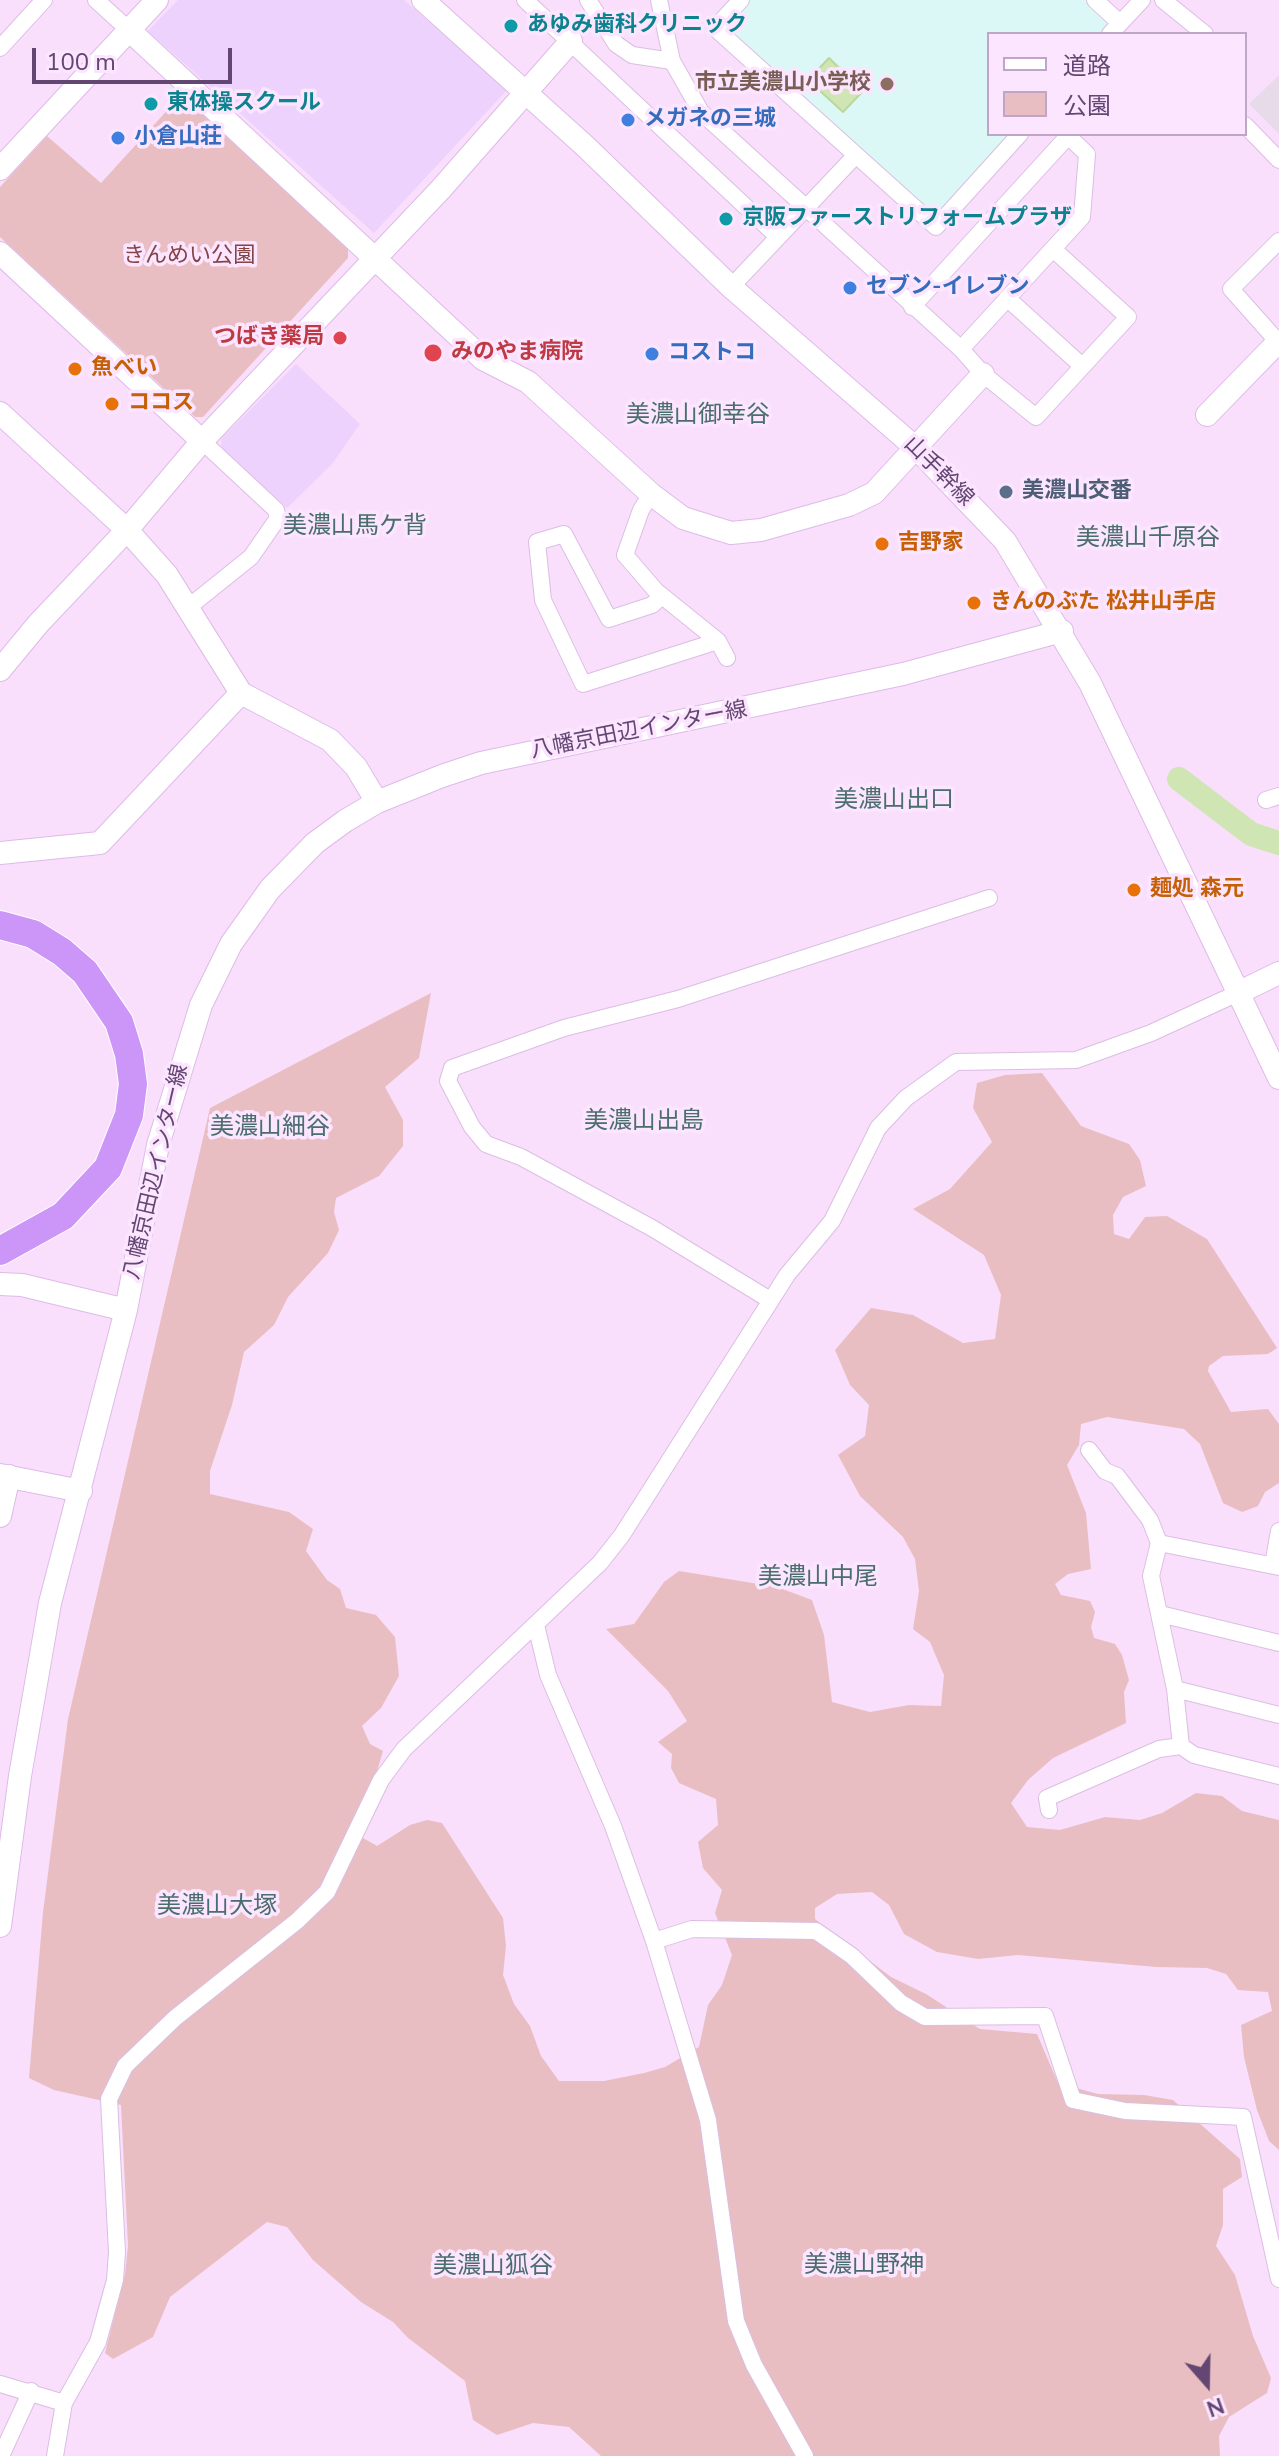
<!DOCTYPE html>
<html>
<head>
<meta charset="utf-8">
<style>
	body { margin:0 }
	#map { position:relative; width:1279px; height:2456px; overflow:hidden; background:#f9dffc; font-family:"Nunito Sans","Noto Sans JP",sans-serif }
	canvas { display:block }
	.legend { position:absolute; left:987px; top:32px; width:260px; height:104px; box-sizing:border-box; background:#fce5ff; border:2px solid #bfa6c7; margin:0; padding:10px 14px; list-style:none; font-size:24px; color:#634772 }
	.legend li { display:flex; align-items:center; gap:16px; height:40px }
	.legend b { width:40px; border:2px solid #bfa6c7 }
	.north { position:absolute; left:1167px; top:2344px; width:80px; height:80px; -webkit-text-stroke:6px #fce5ff; paint-order:stroke; rotate:160deg; font-size:22px; font-weight:700; line-height:32px; text-align:center; color:#634772 }
	.north::after { content:''; display:block; margin:auto; width:28px; height:36px; background:#634772; clip-path:polygon(50% 0,100% 100%,50% 72%,0 100%) }
	.scale { position:absolute; left:32px; top:48px; width:200px; height:36px; box-sizing:border-box; border:4px solid #634772; border-top:0; padding-left:10px; font-size:24px; line-height:28px; white-space:nowrap; color:#634772; -webkit-text-stroke:6px #fce5ff; paint-order:stroke }
</style>
</head>
<body>
<div id="map">
<canvas width="1279" height="2456"></canvas>
<ul class="legend">
<li><b style="height:10px;background:#fff"></b>道路</li>
<li><b style="height:22px;background:#e9bec3"></b>公園</li>
</ul>
<div class="north">N</div>
<div class="scale">100 m</div>
</div>
<script>
const context = document.querySelector('canvas').getContext('2d');
context.lineJoin = 'round';
function paint(path, color) { context.fillStyle = color; context.fill(path, 'evenodd'); }
const shape = rows => new Path2D(rows.map(r => 'M' + r).join(''));
function trace(path, color, width, dash) { context.strokeStyle = color; context.lineWidth = width; context.lineCap = dash ? 'butt' : 'round'; context.setLineDash(dash || []); context.stroke(path); }
function label(font, color, halo, rows, align = 'center') {
  context.font = font + ' "Nunito Sans","Noto Sans JP",sans-serif'; context.lineWidth = 7; context.setLineDash([]); context.textBaseline = 'middle'; context.strokeStyle = halo; context.fillStyle = color; for (const [text, x, y, turn = 0] of rows) {
    context.save(); context.translate(x, y); context.rotate((+turn || 0) * Math.PI / 180); context.textAlign = isNaN(turn) ? turn : align; if (halo) context.strokeText(text, 0, 0); context.fillText(text, 0, 0); context.restore();
  }
}
const commercial = shape([
	[178,0,404,0,507,90,374,233,148,31],
	[296,364,360,424,332,464,287,508,221,447,221,439]
]);
const industrial = shape([
	[1279,75,1279,134,1249,104]
]);
const education = shape([
	[746,0,1086,0,1112,24,1102,34,989,34,989,134,1011,134,933,218,721,27]
]);
const green = shape([
	[182,94,348,248,348,258,203,417,195,417,0,237,0,187,47,136,101,183],
	[431,993,419,1058,385,1087,403,1120,403,1146,379,1176,336,1198,334,1212,339,1230,328,1253,288,1297,274,1325,244,1352,232,1405,210,1471,210,1494,289,1512,313,1529,306,1551,327,1580,340,1589,346,1608,376,1615,395,1637,399,1676,381,1708,362,1726,370,1744,383,1751,375,1778,349,1830,377,1846,410,1825,427,1820,442,1823,503,1918,506,1946,503,1975,514,2004,530,2026,541,2056,559,2081,604,2081,644,2073,665,2067,699,2047,708,2005,722,1985,732,1955,715,1913,722,1890,703,1868,698,1842,718,1825,716,1799,679,1783,671,1768,672,1754,658,1742,687,1721,668,1691,606,1629,634,1624,664,1582,679,1571,777,1587,812,1600,824,1635,832,1702,870,1712,909,1705,941,1706,944,1675,930,1642,913,1629,919,1591,915,1559,903,1537,860,1496,838,1455,865,1436,869,1405,850,1385,835,1350,871,1308,913,1315,963,1343,995,1339,1001,1295,984,1255,913,1209,950,1189,992,1142,973,1108,977,1083,1005,1075,1042,1073,1081,1126,1129,1144,1140,1160,1146,1186,1123,1197,1113,1215,1114,1234,1129,1239,1145,1217,1167,1216,1207,1239,1277,1348,1268,1354,1223,1356,1209,1366,1208,1371,1231,1412,1268,1409,1279,1424,1279,1483,1265,1492,1258,1506,1242,1512,1223,1503,1200,1444,1184,1429,1107,1417,1081,1424,1079,1445,1067,1465,1086,1513,1091,1569,1068,1574,1055,1584,1061,1595,1090,1601,1095,1612,1091,1627,1094,1638,1115,1644,1122,1655,1129,1680,1124,1692,1126,1723,1053,1758,1028,1780,1011,1803,1027,1827,1060,1830,1105,1817,1140,1820,1162,1813,1196,1793,1222,1796,1242,1811,1279,1820,1279,2150,1269,2141,1257,2110,1244,2057,1241,2025,1272,2011,1268,1992,1238,1990,1226,1974,1207,1968,1156,1967,1018,1955,978,1959,937,1952,904,1934,889,1905,872,1892,837,1894,815,1908,815,1919,891,1977,926,1994,980,2029,1037,2034,1058,2083,1098,2094,1144,2095,1173,2100,1240,2159,1242,2177,1223,2189,1223,2225,1216,2246,1235,2275,1253,2336,1271,2378,1267,2393,1229,2417,1219,2436,1220,2456,601,2456,569,2427,533,2423,497,2435,473,2420,465,2381,408,2338,393,2322,361,2302,313,2260,287,2227,267,2222,170,2297,153,2337,113,2359,105,2353,125,2274,128,2246,121,2105,54,2090,29,2078,43,1912,68,1719,210,1108]
]);
const water = shape([
	[829,58,863,91,843,112,808,80,829,58]
]);
const river = shape([
	[1179,779,1251,834,1279,843]
]);
const street = shape([
	[96,0,129,30],
	[525,0,778,237],
	[588,0,616,44,632,55,672,61],
	[659,0,672,61,701,112,961,349,983,374,1036,417,1128,317,1053,249],
	[741,0,715,28,936,227,1020,134],
	[1095,0,1120,23],
	[1163,0,1205,34],
	[1110,34,1142,0],
	[0,48,44,0],
	[1245,125,1279,160],
	[731,287,856,155],
	[1007,298,1082,366],
	[912,307,1070,134],
	[1278,342,1231,289,1279,241],
	[961,349,1082,217,1087,154,1068,136],
	[651,494,641,510,625,555,656,591,718,641,727,658],
	[662,596,652,605,609,619,564,534,537,542,543,600,583,684,718,641],
	[190,606,251,557,278,518,276,510,202,441],
	[1266,800,1279,796],
	[770,1300,652,1228,521,1157,486,1144,472,1127,448,1081,452,1068,564,1028,678,999,989,898],
	[1159,1543,1279,1567],
	[1273,1565,1279,1531],
	[1160,1614,1279,1643],
	[536,1625,548,1675,613,1826,654,1941,708,2120,736,2321,754,2365,805,2456],
	[1175,1689,1279,1715],
	[1181,1746,1194,1755,1279,1776],
	[1049,1810,1047,1798,1159,1749,1181,1746,1175,1689,1151,1576,1159,1543,1150,1520,1117,1476,1105,1471,1089,1450],
	[654,1941,692,1929,816,1931,852,1956,901,2003,925,2017,1045,2016,1073,2100,1125,2111,1243,2117,1279,2279],
	[0,2384,64,2403],
	[1,2456,31,2391],
	[55,2456,64,2403,98,2342,115,2280,117,2252,109,2099,125,2066,175,2018,297,1921,327,1892,381,1780,404,1749,600,1563,622,1535,787,1275,832,1221,878,1128,906,1098,956,1062,1076,1060,1151,1033,1238,993]
]);
const secondary = shape([
	[423,0,585,146,731,287,917,449,1005,541,1090,683,1279,1078],
	[129,30,483,359,528,382,651,494,683,518,731,533,761,530,849,505,874,493,983,374],
	[0,169,157,0],
	[0,253,202,441],
	[0,413,127,530,167,575,241,693,330,740,356,767,377,802],
	[1207,415,1279,341],
	[0,670,38,624,127,530,202,441,440,190,571,41],
	[0,853,100,843,241,693],
	[1238,993,1279,973],
	[0,1284,22,1285,126,1310],
	[0,1475,81,1491],
	[0,1516,9,1476],
	[0,1926,20,1776,50,1603,126,1310,158,1145,201,1005,231,944,270,889,315,843,345,821,377,802,442,776,481,763,903,674,1062,631]
]);
const highway = shape([
	[0,925,33,934,62,952,85,972,119,1022,129,1054,133,1084,129,1115,108,1168,63,1216,0,1251]
]);
const markers = [
	[511,26,8,"#0f9aa8"],
	[887,84,8,"#8d6e63"],
	[151,104,8,"#0f9aa8"],
	[628,120,8,"#3f7fe0"],
	[118,138,8,"#3f7fe0"],
	[726,219,8,"#0f9aa8"],
	[850,288,8,"#3f7fe0"],
	[340,338,8,"#e0444e"],
	[433,353,10,"#e0444e"],
	[652,354,8,"#3f7fe0"],
	[75,369,8,"#e8710a"],
	[112,404,8,"#e8710a"],
	[1006,492,8,"#5c6f8a"],
	[882,544,8,"#e8710a"],
	[974,603,8,"#e8710a"],
	[1134,890,8,"#e8710a"]
];
const cultureNames = [
	["あゆみ歯科クリニック",527,26],
	["東体操スクール",167,104],
	["京阪ファーストリフォームプラザ",742,219]
];
const educationNames = [
	["市立美濃山小学校",871,84]
];
const shopNames = [
	["メガネの三城",644,120],
	["小倉山荘",134,138],
	["セブン-イレブン",866,288],
	["コストコ",668,354]
];
const parkNames = [
	["きんめい公園",189,257]
];
const healthNames = [
	["つばき薬局",324,338],
	["みのやま病院",451,353,"left"]
];
const foodNames = [
	["魚べい",91,369],
	["ココス",128,404],
	["吉野家",898,544],
	["きんのぶた 松井山手店",990,603],
	["麺処 森元",1150,890]
];
const streetNames = [
	["山手幹線",938,472,45],
	["八幡京田辺インター線",639,731,-11],
	["八幡京田辺インター線",157,1172,-77]
];
const serviceNames = [
	["美濃山交番",1022,492]
];
const neighbourhoodNames = [
	["美濃山御幸谷",698,416],
	["美濃山馬ケ背",355,527],
	["美濃山千原谷",1148,539],
	["美濃山出口",894,801],
	["美濃山出島",644,1122],
	["美濃山細谷",270,1128],
	["美濃山中尾",818,1578],
	["美濃山大塚",217,1907],
	["美濃山野神",864,2266],
	["美濃山狐谷",493,2267]
];
paint(commercial, '#ecd2fd');
paint(industrial, '#e7dbea');
paint(education, '#dcf8f6');
paint(green, '#e9bec3');
paint(water, '#d0e5b4');
trace(water, '#bcd79a', 2);
trace(river, '#d0e5b4', 24);
trace(street, '#dabee2', 18);
trace(secondary, '#ddbbe7', 24);
trace(highway, '#fff', 30);
trace(street, '#fff', 16);
trace(secondary, '#fff', 22);
trace(highway, '#cc95f8', 28);
for (const [x, y, r, color] of markers) { const dot = new Path2D(); dot.arc(x, y, r, 0, 2 * Math.PI); context.fillStyle = color; context.fill(dot); trace(dot, '#fce5ff', 3); }
label('bold 22px', '#0d838f', '#fce5ff', cultureNames, 'left');
label('bold 22px', '#785e54', '#fce5ff', educationNames, 'right');
label('bold 22px', '#366cbe', '#fce5ff', shopNames, 'left');
label('22px', '#844444', '#fce5ff', parkNames);
label('bold 22px', '#be3a42', '#fce5ff', healthNames, 'right');
label('bold 22px', '#c56008', '#fce5ff', foodNames, 'left');
label('22px', '#634772', '#fce5ff', streetNames);
label('bold 22px', '#4e5e75', '#fce5ff', serviceNames, 'left');
label('24px', '#4a6e6d', '#fce5ff', neighbourhoodNames);
</script>
</body>
</html>
